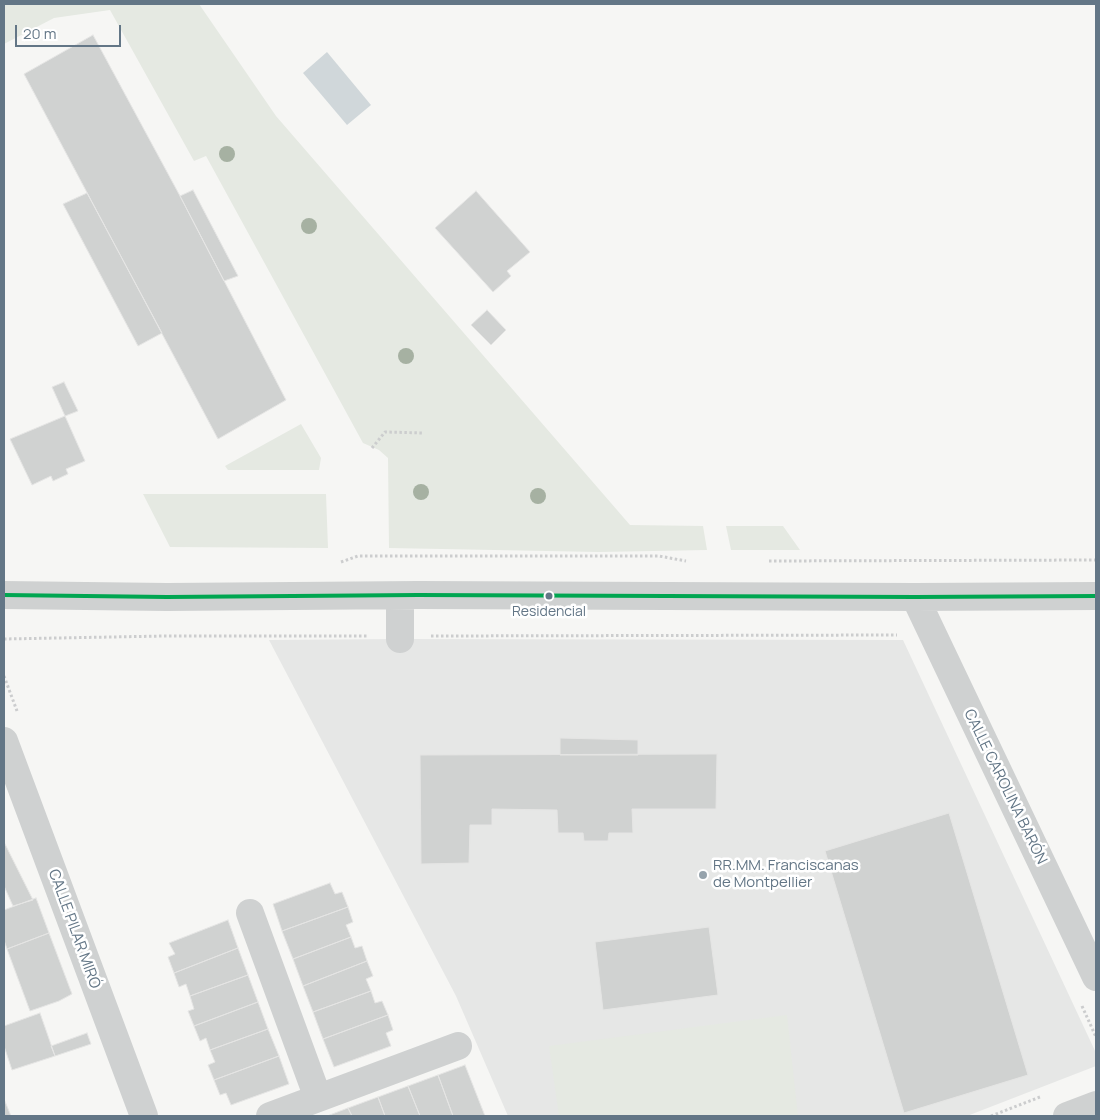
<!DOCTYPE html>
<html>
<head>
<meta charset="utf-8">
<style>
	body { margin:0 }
	#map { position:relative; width:1100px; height:1120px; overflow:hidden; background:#f6f6f4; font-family:Manrope,sans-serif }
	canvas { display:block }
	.frame { position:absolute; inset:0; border:5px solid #637686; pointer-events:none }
	.scale { position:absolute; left:15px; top:25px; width:106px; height:22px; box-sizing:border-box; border:2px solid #637686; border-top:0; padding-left:6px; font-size:15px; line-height:18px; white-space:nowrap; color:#637686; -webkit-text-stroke:4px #fff; paint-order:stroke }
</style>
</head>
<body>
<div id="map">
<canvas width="1100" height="1120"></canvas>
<div class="frame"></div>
<div class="scale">20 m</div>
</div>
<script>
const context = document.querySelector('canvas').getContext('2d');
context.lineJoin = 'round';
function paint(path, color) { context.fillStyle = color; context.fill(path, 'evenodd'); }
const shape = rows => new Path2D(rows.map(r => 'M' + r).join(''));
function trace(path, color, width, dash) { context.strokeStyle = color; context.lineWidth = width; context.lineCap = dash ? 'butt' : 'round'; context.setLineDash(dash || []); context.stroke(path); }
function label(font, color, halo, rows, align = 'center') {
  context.font = font + ' Manrope,sans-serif'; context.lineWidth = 5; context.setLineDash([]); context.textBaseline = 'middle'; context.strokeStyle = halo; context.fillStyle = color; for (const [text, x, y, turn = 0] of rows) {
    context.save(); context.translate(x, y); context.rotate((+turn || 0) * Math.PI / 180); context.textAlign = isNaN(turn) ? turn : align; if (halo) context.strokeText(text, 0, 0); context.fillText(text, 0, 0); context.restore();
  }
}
const built = shape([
	[400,639,903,640,1096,1053,1096,1066,967,1116,508,1116,456,996,269,640]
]);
const green = shape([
	[4,4,199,4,276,116,630,525,703,526,707,550,599,552,389,548,388,458,379,450,363,443,206,156,194,161,110,10,54,18,4,44],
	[301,424,321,458,319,470,228,470,225,466],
	[143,494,326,494,328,548,170,547],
	[726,526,783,526,800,550,731,550],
	[787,1015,798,1116,559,1116,549,1046]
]);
const water = shape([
	[327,52,371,105,347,125,303,73]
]);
const building = shape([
	[93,35,180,196,286,400,218,439,24,74,93,35],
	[193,190,238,276,224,281,180,196,193,190],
	[476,191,530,252,507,271,511,276,493,292,435,228,476,191],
	[87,193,162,333,138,346,63,204,87,193],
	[487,310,506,330,491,345,471,325,487,310],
	[64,382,78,411,65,416,52,387,64,382],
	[65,416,85,461,66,469,68,474,53,481,51,476,32,485,10,439,65,416],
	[560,738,638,740,638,755,560,755,560,738],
	[717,754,716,809,632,809,633,833,609,833,608,841,584,841,583,833,558,833,557,810,492,809,492,825,470,825,469,863,421,864,420,755,717,754],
	[949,813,1028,1075,904,1113,825,851,949,813],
	[4,842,33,900,13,906,4,886,4,842],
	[330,883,335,894,342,892,348,907,282,931,273,904,330,883],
	[36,898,49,933,7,949,4,940,4,910,36,898],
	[348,907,353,922,346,925,351,937,293,959,282,931,348,907],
	[228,920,238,948,174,973,168,957,175,954,169,943,228,920],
	[709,927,718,995,603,1010,595,942,709,927],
	[49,933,72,994,59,1001,30,1011,7,949,49,933],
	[351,937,355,948,362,946,367,961,303,986,293,959,351,937],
	[238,948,248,975,190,996,186,984,179,987,174,973,238,948],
	[367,961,373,976,366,979,371,991,313,1012,303,986,367,961],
	[248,975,258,1002,194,1026,188,1011,194,1009,190,996,248,975],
	[371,991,375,1003,382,1001,388,1015,323,1039,313,1012,371,991],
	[258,1002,268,1029,210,1050,206,1038,200,1041,194,1026,258,1002],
	[40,1013,55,1056,12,1070,4,1046,4,1026,40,1013],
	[388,1015,393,1030,386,1033,391,1046,334,1067,323,1039,388,1015],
	[268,1029,279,1056,214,1080,208,1065,215,1062,210,1050,268,1029],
	[87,1033,91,1044,55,1056,51,1046,87,1033],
	[279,1056,289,1084,231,1105,226,1093,220,1095,214,1080,279,1056],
	[465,1065,485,1116,453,1116,438,1075,465,1065],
	[438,1075,453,1116,420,1116,408,1086,438,1075],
	[408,1086,420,1116,385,1116,378,1097,408,1086],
	[378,1097,385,1116,352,1116,348,1108,378,1097],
	[4,1099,11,1116,4,1116,4,1099],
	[348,1108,352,1116,327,1116,348,1108]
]);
const path = shape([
	[372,448,385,432,424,433],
	[769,561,1096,560],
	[341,562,358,556,659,556,686,561],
	[431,636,897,635],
	[4,639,165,636,367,636],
	[4,676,17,711],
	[1082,1006,1096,1037],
	[991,1116,1040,1097]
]);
const minor = shape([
	[4,595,167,597,418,595,915,597,1096,596],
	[915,597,1096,977],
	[400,639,400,596],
	[4,741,144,1116],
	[250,913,318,1098],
	[270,1116,458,1046],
	[1067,1116,1096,1105]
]);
const bus1 = shape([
	[4,595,167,597,418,595,915,597,1096,596]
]);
const trees = [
	[227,154],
	[309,226],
	[406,356],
	[421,492],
	[538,496]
];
const markers = [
	[549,596,4.5,"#637686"],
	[703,875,5,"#96a3ac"]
];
const busNames = [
	["Residencial",549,612]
];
const streetNames = [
	["CALLE CAROLINA BARÓN",1005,787,64],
	["CALLE PILAR MIRÓ",74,929,70]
];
const poiNames = [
	["RR.MM. Franciscanas",713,866],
	["de Montpellier",713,883]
];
paint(built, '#e6e7e6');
paint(green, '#e5e9e2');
paint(water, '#d0d7da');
paint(building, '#d0d2d1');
trace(building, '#e5e5e4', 1);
trace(path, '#cccdce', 3, [2.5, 2.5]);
trace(minor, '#cfd1d1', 28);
trace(bus1, '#00a651', 4);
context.fillStyle = '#a6b1a2';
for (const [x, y] of trees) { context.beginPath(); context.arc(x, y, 8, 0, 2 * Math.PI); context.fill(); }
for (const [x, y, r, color] of markers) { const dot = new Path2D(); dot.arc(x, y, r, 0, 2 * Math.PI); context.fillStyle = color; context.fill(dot); trace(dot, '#fff', 2); }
label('14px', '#637686', '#fff', busNames);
label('15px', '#637686', '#fff', streetNames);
label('15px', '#637686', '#fff', poiNames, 'left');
</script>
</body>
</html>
